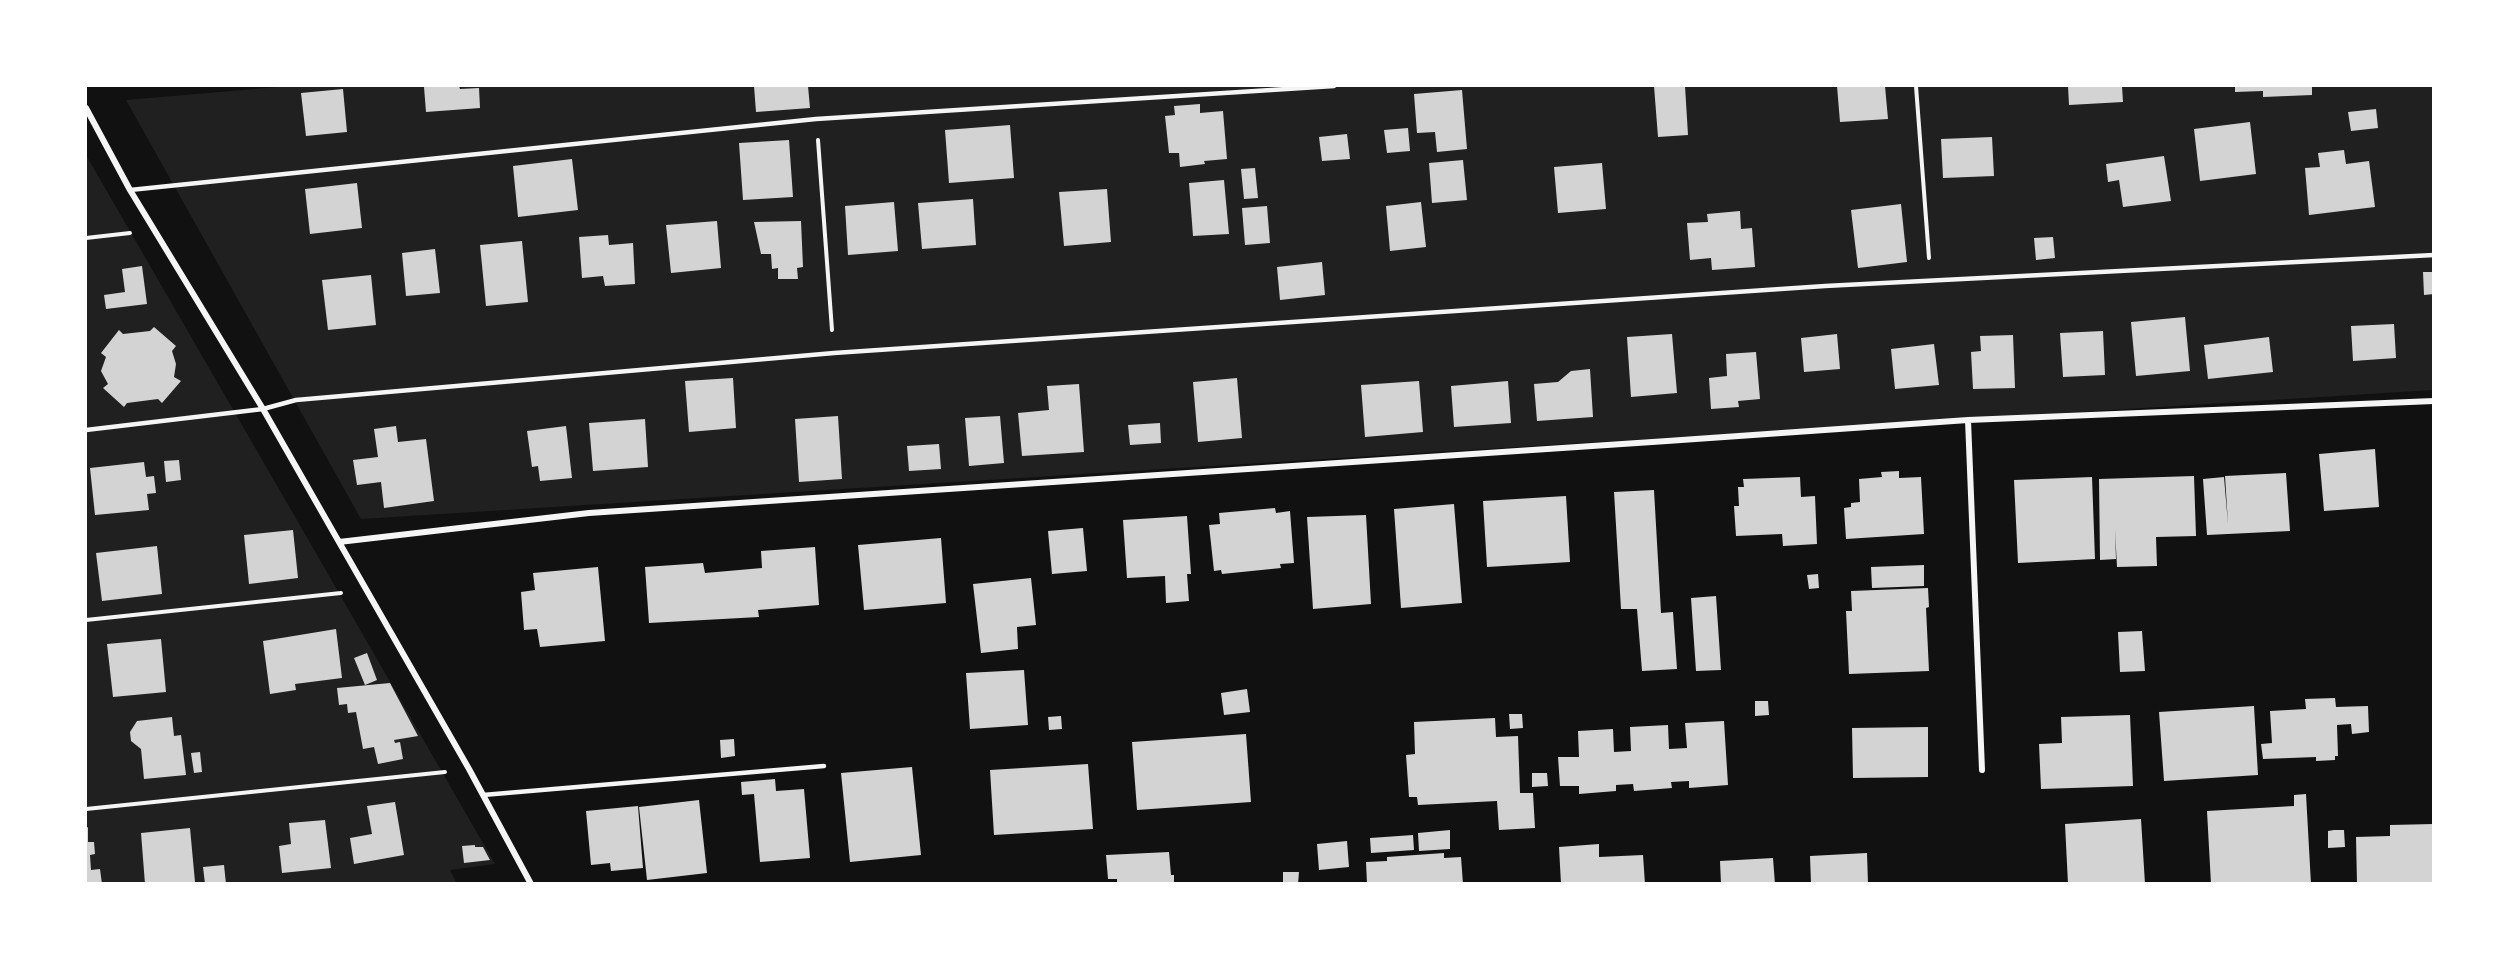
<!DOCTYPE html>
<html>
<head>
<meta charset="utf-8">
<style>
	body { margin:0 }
	#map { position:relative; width:2519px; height:969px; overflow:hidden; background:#111; font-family:"DM Sans",sans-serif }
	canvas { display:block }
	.frame { position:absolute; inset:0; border:87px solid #fff; pointer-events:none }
</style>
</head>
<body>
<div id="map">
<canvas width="2519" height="969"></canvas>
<div class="frame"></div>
</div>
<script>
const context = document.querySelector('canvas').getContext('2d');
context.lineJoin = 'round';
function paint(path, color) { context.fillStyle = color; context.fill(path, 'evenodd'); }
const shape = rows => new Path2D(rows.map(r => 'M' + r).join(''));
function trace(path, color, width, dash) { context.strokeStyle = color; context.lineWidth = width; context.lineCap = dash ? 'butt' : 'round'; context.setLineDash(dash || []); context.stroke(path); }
const green = shape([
	[290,86,2433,86,2433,390,361,519,126,100],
	[86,155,294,515,495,864,450,870,457,884,86,883]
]);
const building = shape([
	[459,86,460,89,479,88,480,108,426,112,424,87],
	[754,86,808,86,810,108,756,112],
	[1654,86,1685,86,1688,135,1658,137],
	[1837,86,1885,86,1888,119,1840,122],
	[2068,86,2122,86,2123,102,2069,105],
	[2235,86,2312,86,2312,95,2263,97,2263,91,2235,92],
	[343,89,347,132,306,136,301,93],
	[1462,90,1467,149,1437,152,1435,132,1417,133,1414,94],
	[1200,104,1200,113,1223,111,1227,159,1204,161,1205,164,1180,167,1179,153,1169,153,1165,116,1175,115,1174,106],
	[2376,109,2378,128,2351,131,2348,112],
	[2250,122,2256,174,2200,181,2194,129],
	[1010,125,1014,178,949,183,945,130],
	[1408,128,1410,151,1387,153,1384,130],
	[1347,134,1350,159,1322,161,1319,137],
	[1992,137,1994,176,1943,178,1941,139],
	[789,140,793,197,743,200,739,143],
	[2344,150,2346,164,2369,161,2375,207,2309,215,2305,168,2320,167,2318,153],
	[2164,156,2171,201,2123,207,2119,180,2108,182,2106,164],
	[572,159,578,210,518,217,513,166],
	[1463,160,1467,200,1432,203,1429,163],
	[1602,163,1606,209,1558,213,1554,167],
	[1255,168,1258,198,1244,199,1241,169],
	[1224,180,1229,234,1193,236,1189,183],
	[357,183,362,228,310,234,305,189],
	[1107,189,1111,242,1064,246,1059,192],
	[973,199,976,245,922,249,918,203],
	[894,202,898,251,848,255,845,206],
	[1421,202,1426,247,1390,251,1386,206],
	[1901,204,1907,262,1858,268,1851,210],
	[1267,206,1270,243,1245,245,1242,208],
	[1740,211,1741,229,1752,228,1755,267,1712,270,1711,258,1690,260,1687,223,1708,222,1707,214],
	[717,221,721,268,671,273,666,225],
	[801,221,803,267,797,268,798,279,778,279,778,268,772,269,771,254,761,254,754,222],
	[608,235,609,245,633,243,635,284,605,286,603,276,582,278,579,237],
	[2053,237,2055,258,2036,260,2034,238],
	[522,241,528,302,486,306,480,245],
	[435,249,440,293,406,296,402,253],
	[1322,262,1325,295,1280,300,1277,267],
	[142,266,147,304,106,309,104,295,125,292,122,269],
	[2423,272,2434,272,2434,294,2424,295],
	[371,275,376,325,328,330,322,280],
	[2185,317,2190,371,2136,376,2131,322],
	[2394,324,2396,358,2353,361,2351,326],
	[154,327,176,346,172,351,176,364,174,377,181,381,162,403,158,399,127,403,124,407,103,388,108,384,101,371,106,357,101,353,119,330,123,334,150,331],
	[2103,331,2105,375,2063,377,2060,333],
	[1672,334,1677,393,1631,397,1627,337],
	[1837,334,1840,369,1804,372,1801,338],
	[2013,335,2015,388,1973,389,1971,352,1981,351,1980,336],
	[2269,337,2273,372,2208,379,2204,345],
	[1934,344,1939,385,1895,389,1891,349],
	[1756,352,1760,399,1738,401,1739,407,1711,409,1709,378,1727,376,1726,354],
	[1590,369,1593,417,1537,421,1534,384,1558,382,1571,371],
	[733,378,736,428,689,432,685,381],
	[1237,378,1242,438,1198,442,1193,382],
	[1419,381,1423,432,1365,437,1361,385],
	[1508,381,1511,423,1454,427,1451,386],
	[1079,384,1084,452,1022,456,1018,413,1049,410,1047,386],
	[838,416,842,479,799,482,795,419],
	[1000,416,1004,463,969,466,965,418],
	[645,419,648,467,593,471,589,423],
	[1160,423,1161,443,1130,445,1128,425],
	[396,426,398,442,426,439,434,501,384,508,381,482,357,485,353,460,378,457,374,429],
	[566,426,572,478,540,481,538,466,532,467,527,431],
	[939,444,941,469,909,471,907,446],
	[2375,449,2379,507,2324,511,2319,454],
	[179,460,181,480,166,482,164,461],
	[144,462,146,477,154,476,156,493,147,494,149,510,95,515,90,468],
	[1899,471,1899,478,1921,477,1924,534,1846,539,1844,508,1851,507,1851,503,1860,502,1859,479,1882,477,1881,472],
	[2286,473,2290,531,2207,535,2203,479,2224,477,2228,524,2225,476],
	[2194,476,2196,536,2156,537,2157,566,2117,567,2115,530,2116,559,2100,560,2099,479],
	[1800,477,1801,497,1815,496,1817,544,1783,546,1782,534,1736,536,1734,506,1739,506,1738,487,1744,487,1743,479],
	[2092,477,2095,559,2018,563,2014,480],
	[1654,490,1661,613,1673,612,1677,669,1642,671,1637,609,1621,609,1614,492],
	[1566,496,1570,562,1487,567,1483,501],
	[1454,504,1462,603,1401,608,1394,509],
	[1275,508,1276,513,1290,511,1294,563,1280,564,1281,568,1222,574,1221,570,1214,571,1209,525,1220,524,1219,513],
	[1366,515,1371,604,1313,609,1307,517],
	[1187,516,1191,574,1187,574,1189,601,1166,603,1165,576,1127,578,1123,520],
	[1083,528,1087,571,1052,574,1048,531],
	[293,530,298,578,249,584,244,535],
	[941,538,946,603,864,610,858,545],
	[157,546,162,594,102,601,96,553],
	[815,547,819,605,758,610,759,617,649,623,645,567,703,563,705,573,762,568,761,551],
	[1924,565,1924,586,1872,588,1871,567],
	[598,567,605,641,540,647,537,629,524,630,521,592,535,590,533,573],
	[1818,574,1819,588,1809,589,1807,575],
	[1031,578,1036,625,1017,627,1018,649,981,653,973,584],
	[1928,588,1929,607,1926,608,1929,671,1849,674,1846,611,1852,611,1851,591],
	[1716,596,1721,670,1696,671,1691,598],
	[336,629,342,678,295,684,296,690,270,694,263,641],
	[2142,631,2145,671,2120,672,2118,632],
	[161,639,166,692,113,697,107,644],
	[367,653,377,680,365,685,354,658],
	[1024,670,1028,725,970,729,966,673],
	[390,683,418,736,394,740,395,743,400,742,403,759,378,764,374,747,363,749,356,712,348,713,347,704,339,705,337,688],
	[1247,689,1250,712,1224,715,1221,693],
	[2335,698,2336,707,2368,706,2369,732,2352,734,2351,724,2337,725,2338,756,2335,756,2335,760,2316,761,2316,757,2263,759,2261,744,2272,743,2270,711,2306,709,2305,699],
	[1755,701,1768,701,1769,715,1755,716],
	[2254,706,2258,775,2164,781,2159,712],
	[1509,714,1522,714,1523,728,1510,729],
	[2130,715,2133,786,2041,789,2039,744,2062,743,2061,717],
	[1061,716,1062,729,1049,730,1048,717],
	[172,717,174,736,181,735,186,775,144,779,141,749,131,741,130,732,137,721],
	[1495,718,1496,737,1518,736,1520,793,1533,793,1535,828,1499,830,1497,801,1418,805,1417,797,1409,797,1406,755,1415,754,1414,722],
	[1724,721,1728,785,1689,788,1689,781,1671,782,1672,788,1634,791,1633,784,1616,785,1616,791,1579,794,1579,786,1560,786,1558,757,1579,757,1578,731,1613,729,1614,752,1631,751,1630,727,1668,725,1669,749,1687,748,1685,723],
	[1928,727,1928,777,1853,778,1852,728],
	[1246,734,1251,802,1137,810,1132,742],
	[734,739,735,756,721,758,720,740],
	[200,752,202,772,194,773,191,753],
	[1088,764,1093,829,994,835,990,770],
	[912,767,921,855,850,862,841,773],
	[1532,773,1547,773,1548,786,1532,787],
	[775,779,776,791,804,789,810,858,760,862,754,794,742,795,741,782],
	[2306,794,2311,884,2211,884,2207,811,2294,806,2294,795],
	[699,800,707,873,647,880,639,807],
	[395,802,404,855,354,864,350,838,372,834,367,806],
	[638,806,643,868,611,871,610,863,591,865,586,811],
	[2141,819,2145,884,2068,884,2065,824],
	[325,820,331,868,282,873,279,846,291,844,289,823],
	[2434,824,2434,883,2357,884,2356,837,2390,836,2390,825],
	[88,827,88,842,94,842,95,854,90,855,91,870,100,869,102,884,86,884,86,828],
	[190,828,195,882,145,884,141,833],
	[1450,830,1450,849,1419,851,1418,833],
	[2334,830,2344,830,2345,847,2328,848,2328,831],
	[1413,835,1414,850,1371,853,1370,838],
	[1347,841,1349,867,1319,870,1317,844],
	[1599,844,1599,857,1643,855,1645,884,1561,884,1559,847],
	[475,845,475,847,483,847,490,860,464,863,462,846],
	[1169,852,1171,875,1174,875,1174,884,1117,884,1117,879,1108,879,1106,855],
	[1444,853,1444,858,1461,857,1463,884,1367,884,1366,862,1387,861,1387,857],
	[1867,853,1868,884,1811,884,1810,856],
	[1773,858,1775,884,1721,884,1720,861],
	[224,865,226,884,205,884,203,867],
	[1283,872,1299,872,1298,884,1283,884]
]);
const path = shape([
	[1916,86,1929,258],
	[818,140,832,330],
	[86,238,130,233],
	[86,620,341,593],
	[86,809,445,772]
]);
const service = shape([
	[130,190,816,119,1334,86],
	[86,430,263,409,296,400,834,353,1825,286,2434,255],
	[483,795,824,766]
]);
const minor = shape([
	[86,108,130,190,263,409,339,542,469,769,531,884],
	[1968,420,1982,770],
	[339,542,589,513,1667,441,1968,420,2434,401]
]);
paint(green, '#202020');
paint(building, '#d3d3d3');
trace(path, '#f5f5f5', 4);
trace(service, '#f5f5f5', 4.5);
trace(minor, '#f5f5f5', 6);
</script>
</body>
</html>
